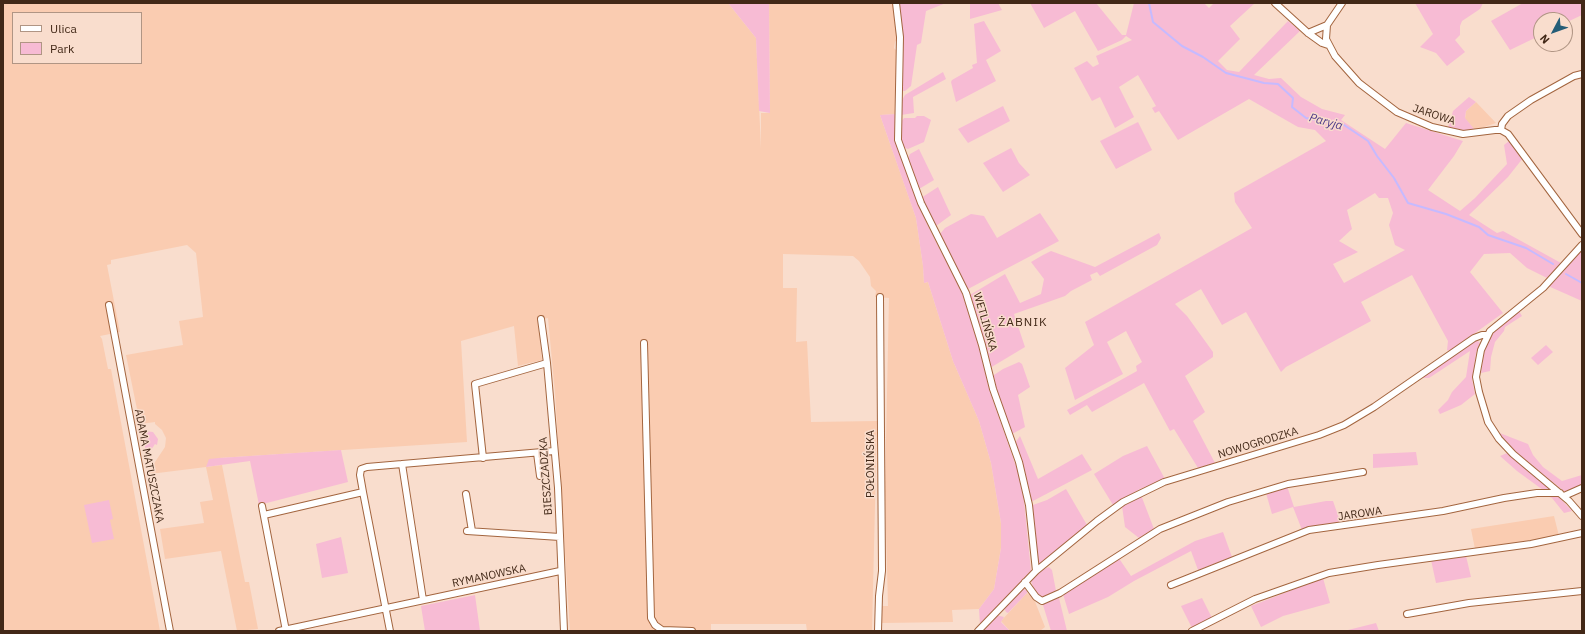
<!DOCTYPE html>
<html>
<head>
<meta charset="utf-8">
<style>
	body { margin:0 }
	#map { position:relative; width:1585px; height:634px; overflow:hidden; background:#f9ddcd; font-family:"IBM Plex Sans",sans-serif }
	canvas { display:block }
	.frame { position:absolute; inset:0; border:4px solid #422817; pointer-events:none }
	.legend { position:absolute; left:12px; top:12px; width:130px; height:52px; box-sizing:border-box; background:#f9ddcd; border:1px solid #b09584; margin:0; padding:5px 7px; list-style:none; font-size:12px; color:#422817 }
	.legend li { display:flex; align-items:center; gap:8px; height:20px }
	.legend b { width:20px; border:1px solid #b09584 }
	.north { position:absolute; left:1533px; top:12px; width:40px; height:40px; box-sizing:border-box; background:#f9ddcd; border:1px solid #b09584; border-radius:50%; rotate:229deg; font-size:11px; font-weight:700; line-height:16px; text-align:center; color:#422817 }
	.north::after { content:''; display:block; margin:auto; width:14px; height:18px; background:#255d77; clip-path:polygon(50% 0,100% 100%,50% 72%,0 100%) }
</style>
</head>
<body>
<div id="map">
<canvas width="1585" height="634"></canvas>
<div class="frame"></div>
<ul class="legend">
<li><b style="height:5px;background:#fff"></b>Ulica</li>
<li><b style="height:11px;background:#f7bbd4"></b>Park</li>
</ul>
<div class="north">N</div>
</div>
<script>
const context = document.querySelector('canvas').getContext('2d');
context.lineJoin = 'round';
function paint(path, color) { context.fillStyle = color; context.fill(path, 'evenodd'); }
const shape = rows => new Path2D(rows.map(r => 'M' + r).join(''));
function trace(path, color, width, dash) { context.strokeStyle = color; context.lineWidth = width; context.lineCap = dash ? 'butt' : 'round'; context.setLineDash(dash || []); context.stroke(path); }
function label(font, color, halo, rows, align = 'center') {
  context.font = font + ' "IBM Plex Sans",sans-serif'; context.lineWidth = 3; context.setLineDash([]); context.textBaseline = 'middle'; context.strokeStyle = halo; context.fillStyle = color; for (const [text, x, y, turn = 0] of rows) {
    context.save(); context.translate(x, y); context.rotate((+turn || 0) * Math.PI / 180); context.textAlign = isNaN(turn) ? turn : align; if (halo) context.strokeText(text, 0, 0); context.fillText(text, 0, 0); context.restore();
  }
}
const built = shape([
	[3,3,728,3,756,38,761,149,761,113,770,113,769,3,893,3,897,25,897,39,895,42,894,48,897,51,896,114,880,115,916,218,923,266,924,283,928,282,953,361,979,421,991,463,1001,523,1001,548,994,589,979,609,952,610,953,622,882,623,882,606,888,606,885,490,889,298,875,297,876,291,871,286,870,277,859,261,853,256,783,254,783,288,797,288,796,342,807,341,811,422,877,421,872,631,807,631,806,624,711,624,711,631,570,631,555,393,548,318,538,320,542,360,518,366,514,326,461,341,467,442,219,458,206,467,222,465,245,582,249,582,258,629,237,631,221,551,165,559,160,529,204,523,200,502,213,500,206,467,150,474,149,471,165,447,166,438,162,430,155,424,155,422,140,424,126,355,183,345,179,321,203,317,196,253,187,245,111,260,111,264,107,265,120,332,100,336,102,339,108,369,111,369,160,631,3,631],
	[13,13,141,13,141,63,13,63],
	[1476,102,1496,123,1475,130,1465,119,1466,111],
	[1554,516,1559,536,1475,549,1471,529],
	[1027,593,1034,599,1045,627,1040,631,1010,631,1001,621]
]);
const green = shape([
	[728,3,769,3,770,113,759,111,756,38],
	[898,3,946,3,926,11,921,43,917,45,911,86,905,91,900,91],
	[970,3,998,3,1002,10,970,19],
	[1030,3,1096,3,1122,35,1126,35,1134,3,1204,3,1209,8,1214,3,1255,3,1230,26,1240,39,1218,61,1227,70,1239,72,1288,21,1300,31,1254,75,1269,79,1281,78,1301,97,1322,109,1345,115,1341,120,1385,149,1406,123,1463,141,1454,156,1428,190,1460,211,1475,198,1507,164,1504,145,1509,141,1523,158,1508,177,1469,215,1497,233,1503,231,1561,263,1547,278,1527,268,1510,253,1484,254,1470,272,1503,313,1450,351,1447,350,1448,341,1412,275,1361,302,1371,321,1286,367,1281,372,1246,312,1222,325,1201,289,1175,304,1187,316,1213,352,1213,357,1185,376,1205,412,1193,421,1215,463,1198,468,1174,429,1170,431,1144,383,1092,412,1087,405,1070,415,1067,410,1137,371,1136,366,1142,362,1126,331,1107,342,1123,374,1075,400,1065,368,1094,345,1085,322,1252,228,1235,202,1234,193,1326,141,1315,130,1298,127,1249,99,1178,140,1159,111,1155,113,1152,108,1156,106,1138,75,1119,87,1134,117,1115,128,1100,97,1092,101,1074,68,1087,61,1093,67,1099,64,1096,56,1132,40,1126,36,1122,40,1098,51,1075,11,1044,28],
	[1375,193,1379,198,1388,198,1393,213,1389,225,1395,245,1405,250,1344,283,1333,264,1358,252,1339,241,1352,229,1347,210],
	[1415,3,1483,3,1480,9,1462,21,1460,26,1460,35,1455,40,1465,52,1447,66,1436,53,1420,47,1433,34],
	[1523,3,1582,3,1582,15,1565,23,1565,20,1541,20,1541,35,1510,50,1491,21],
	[984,21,1001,51,986,60,996,81,956,102,951,82,952,80,973,68,972,65,977,63,974,24],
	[943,72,946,79,913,97,914,113,901,115,901,102,905,95],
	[1469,97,1476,102,1466,111,1465,118,1475,130,1464,131,1448,128,1453,111],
	[1003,106,1010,121,968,143,958,129],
	[896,114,896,134,914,189,926,222,940,250,954,274,963,296,980,350,989,389,1018,472,1024,501,1031,571,980,625,979,609,994,589,1001,548,1001,523,991,463,979,421,953,361,928,282,924,283,923,266,916,218,880,115],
	[917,116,924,116,931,120,924,142,908,149,903,147,901,142,901,122,904,118,915,118],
	[1138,122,1152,150,1116,169,1100,141],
	[1011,148,1019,163,1030,175,1003,192,983,163],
	[919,149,934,180,919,189,908,158,910,154],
	[938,187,951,215,936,226,921,198],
	[1040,213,1059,241,968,289,956,266,941,242,939,235,945,228,971,214,984,216,997,238],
	[1159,233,1161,238,1157,245,1100,276,1097,272,1090,275,1092,280,1071,291,1065,296,1014,314,1025,347,990,368,970,295,1005,274,1020,303,1041,294,1044,279,1031,262,1043,255,1051,251,1095,267],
	[1582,250,1582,301,1548,286],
	[1519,311,1522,316,1505,327,1504,331,1495,342,1491,357,1490,371,1481,373,1485,347,1494,332,1502,324],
	[1477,340,1480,343,1476,353,1472,379,1475,394,1461,405,1440,414,1438,410,1448,400,1452,392,1466,377,1470,351,1429,378,1421,378],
	[1546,345,1553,352,1538,365,1531,358],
	[1019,362,1022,364,1030,387,1018,395,1025,427,1012,434,991,377,1003,369],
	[145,431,153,432,158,439,157,445,155,444,147,456,142,434],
	[1497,432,1528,444,1533,455,1543,467,1562,481,1582,475,1582,485,1565,492,1518,454],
	[1020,436,1038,479,1082,454,1092,470,1031,502,1027,482,1015,443],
	[1147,446,1165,479,1140,489,1113,505,1094,474,1123,456],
	[341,450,348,482,259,505,250,461,206,467,209,459,219,458],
	[1416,452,1418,465,1373,468,1373,454],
	[1507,453,1552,490,1543,490,1517,471,1500,456],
	[1287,486,1294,507,1326,501,1333,501,1341,524,1302,530,1293,507,1272,514,1266,493],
	[1066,489,1087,525,1042,564,1038,564,1031,508,1033,505,1047,500],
	[1141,495,1154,529,1139,538,1125,527,1122,506],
	[1544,495,1557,495,1572,511,1564,513,1552,498],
	[109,500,113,519,110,520,114,539,92,543,84,505],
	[1223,532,1232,557,1198,570,1191,551,1134,581,1108,597,1069,614,1063,594,1118,557,1131,576,1195,541],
	[341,537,348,573,322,578,316,544],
	[1466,556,1471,577,1436,583,1431,560],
	[1049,567,1052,570,1056,591,1047,597,1039,597,1035,592,1031,581,1042,570],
	[1323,578,1330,603,1283,616,1261,627,1251,606],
	[1024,589,1027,591,1027,593,1008,613,1006,612,1004,608,1019,592],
	[475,595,480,631,425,631,421,606],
	[1057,597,1059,598,1067,631,1051,631,1043,605,1043,603],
	[1202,598,1212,618,1192,628,1181,606],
	[996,615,1004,617,1001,622,1010,631,982,631],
	[1376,623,1379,631,1344,631]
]);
const stream = shape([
	[1149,3,1153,22,1182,46,1203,57,1226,73,1264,83,1278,84,1293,98,1292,107,1306,118,1344,125,1368,141,1377,156,1394,178,1408,203,1446,214,1479,227,1488,235,1526,248,1553,264],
	[1566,274,1582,283]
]);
const minor = shape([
	[896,3,900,37,898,140,921,203,966,293,982,345,993,389,1019,462,1029,505,1036,571,978,631],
	[1275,3,1308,33,1322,43,1328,45],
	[1342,3,1327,25,1326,39,1335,56,1359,83,1397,112,1432,127,1463,134,1495,130,1501,130,1508,134,1582,234],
	[1308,33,1327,25],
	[1501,130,1502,124,1508,116,1531,100,1574,76,1582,74],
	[1582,245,1543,288,1490,331,1481,350,1476,377,1479,392,1488,422,1499,439,1513,454,1569,501,1582,516],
	[109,305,170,631],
	[541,319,547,363,558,488,564,631],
	[644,343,651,618,655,625,662,630,692,631],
	[537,453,540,476],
	[483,458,475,384,547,363],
	[402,464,423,600],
	[363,492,360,475,361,469,367,467,554,451],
	[466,494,472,531],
	[1564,496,1582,488],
	[262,506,286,631],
	[264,515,363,492,390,631],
	[467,531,560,537],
	[1036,571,1097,521,1123,502,1164,482,1319,435,1344,425,1374,407,1474,338,1482,335,1487,335],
	[1025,582,1036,597,1042,601,1060,593,1160,529,1228,502,1288,484,1363,472],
	[1171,585,1309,530,1443,511,1504,498,1537,493,1560,493],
	[1407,614,1469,603,1582,591],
	[279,631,560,571],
	[878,631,879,596,882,571,880,297],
	[1192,631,1255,599,1329,573,1378,565,1531,544,1582,533]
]);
const streetNames = [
	["JAROWA",1434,115,18],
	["WETLIŃSKA",985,322,74],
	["NOWOGRODZKA",1258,443,-17],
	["POŁONIŃSKA",871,464,-90],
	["ADAMA MATUSZCZAKA",149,466,79],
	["BIESZCZADZKA",546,476,-94],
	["JAROWA",1360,514,-8],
	["RYMANOWSKA",489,576,-12]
];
const waterNames = [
	["Paryja",1326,122,15]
];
const neighbourhoodNames = [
	["ŻABNIK",1023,323]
];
paint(built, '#faccb1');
paint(green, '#f7bbd4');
trace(stream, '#c6baff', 2);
trace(minor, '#a3653f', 8);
trace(minor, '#fff', 6);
label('11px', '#422817', '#f9ddcd', streetNames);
label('italic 12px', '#4e3a89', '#f9ddcd', waterNames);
context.letterSpacing = '1px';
label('12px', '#422817', '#f9ddcd', neighbourhoodNames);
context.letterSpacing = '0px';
</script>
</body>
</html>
